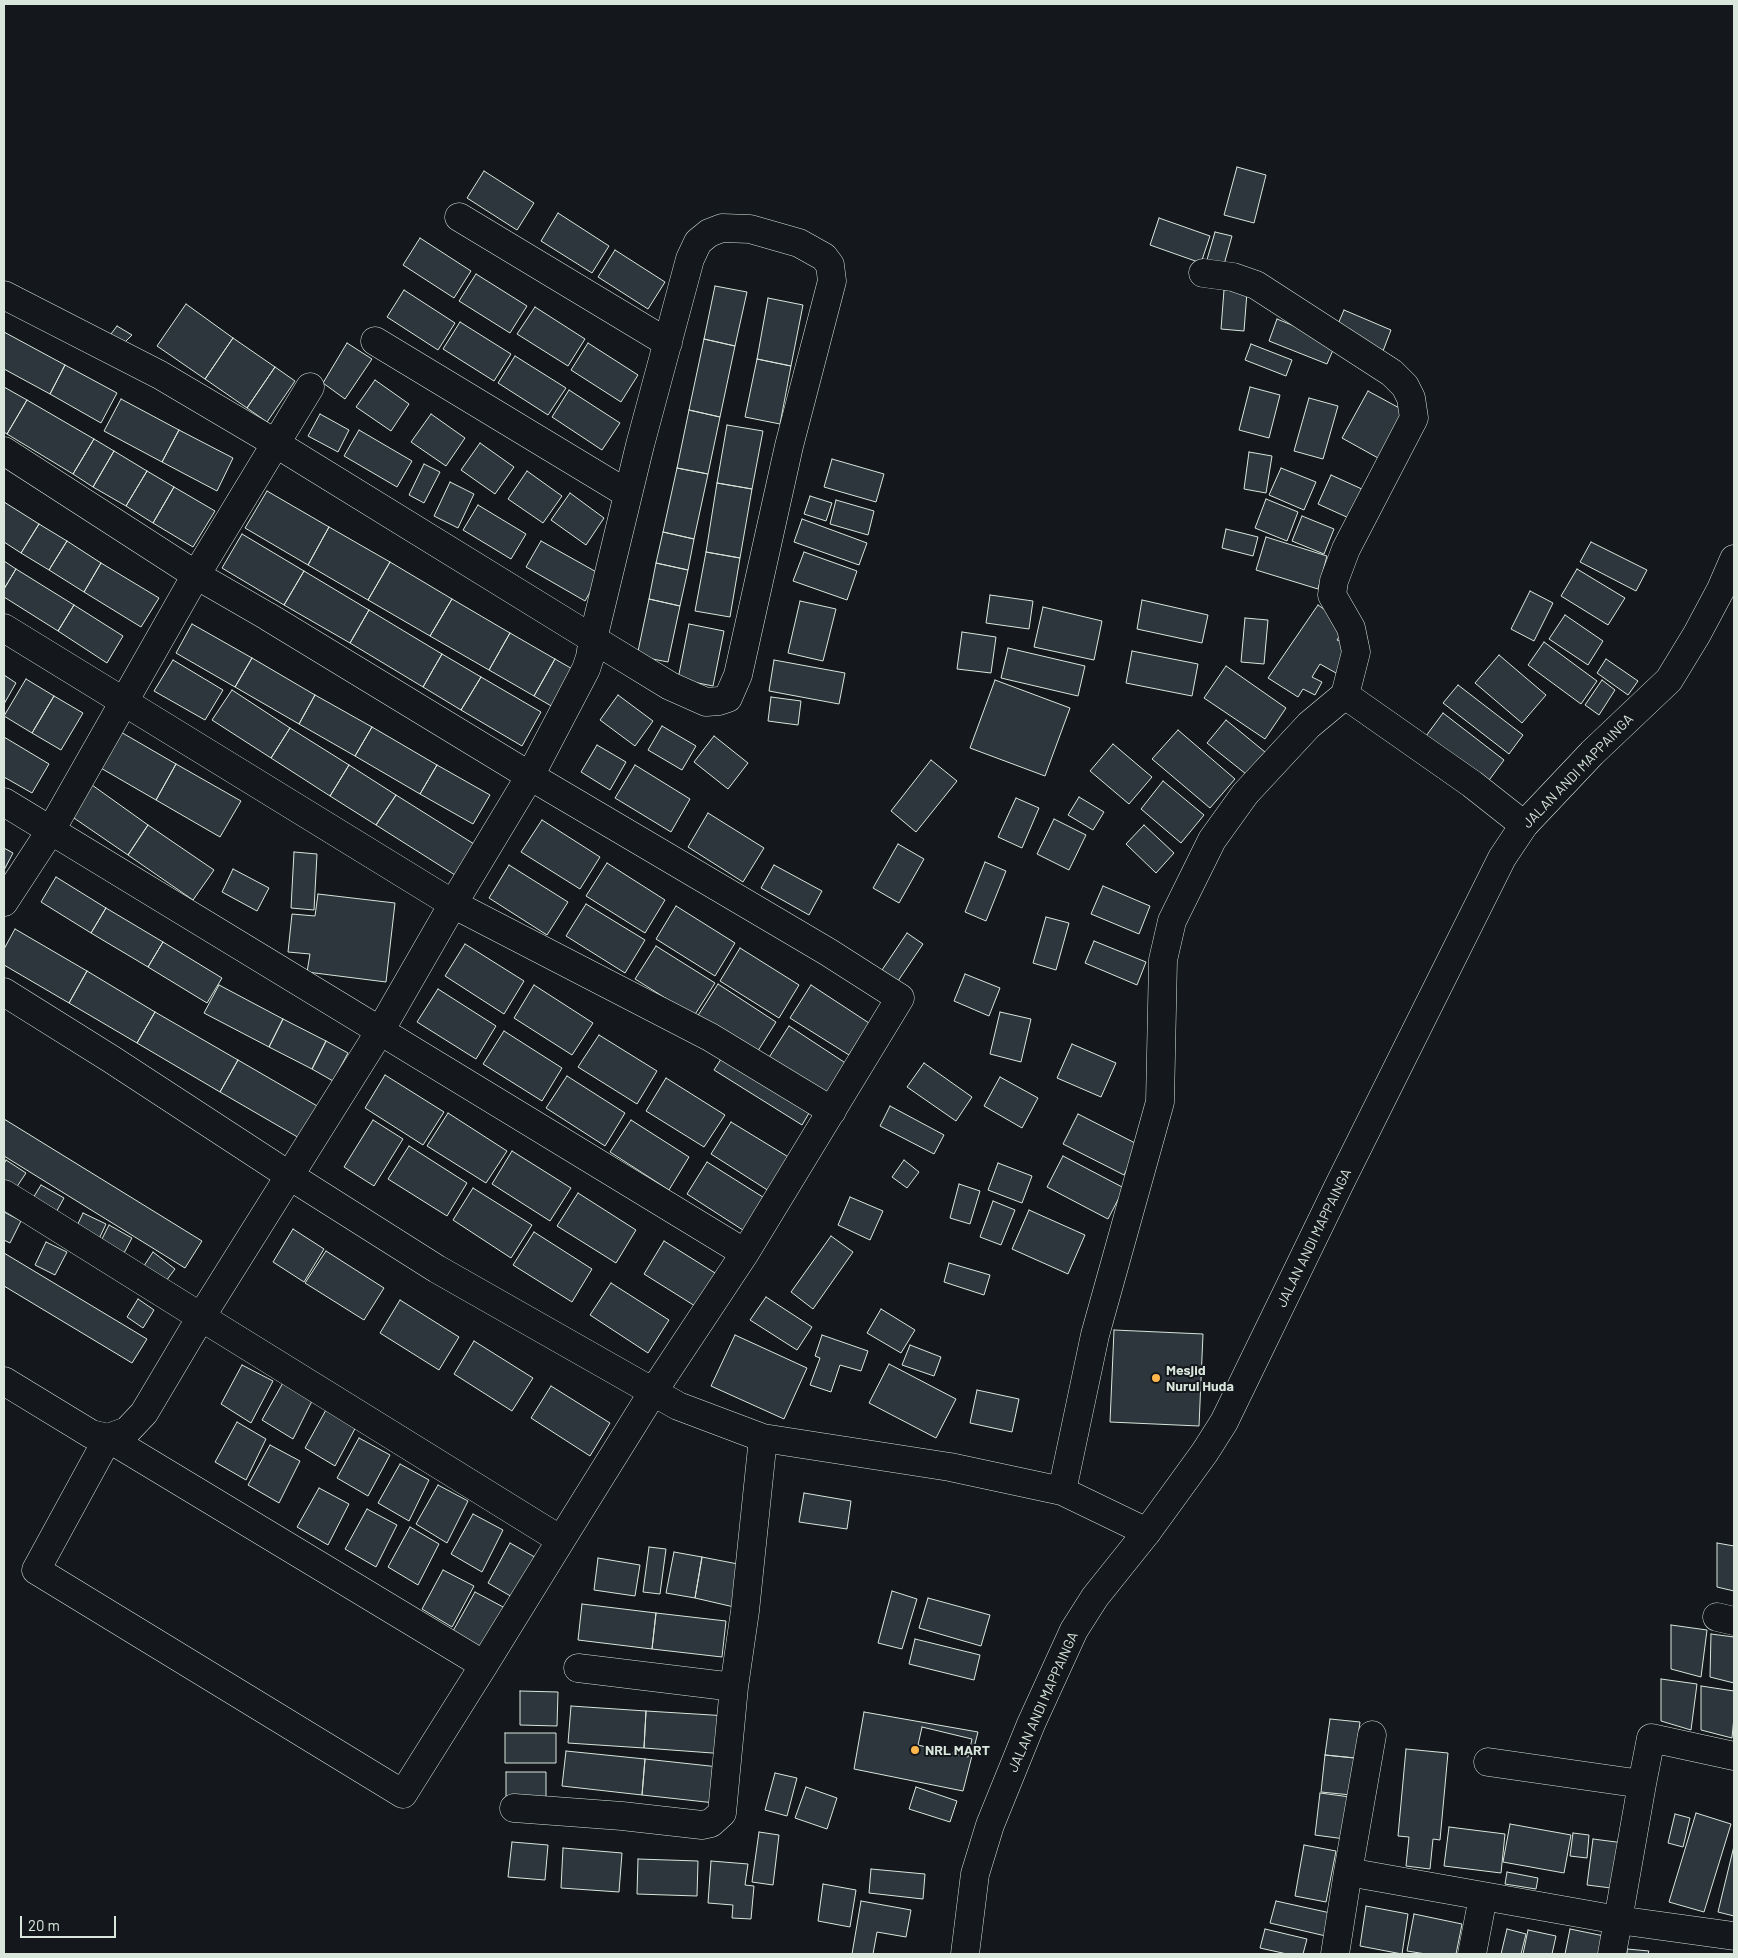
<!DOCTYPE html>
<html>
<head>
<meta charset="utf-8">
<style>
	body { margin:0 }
	#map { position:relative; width:1738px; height:1958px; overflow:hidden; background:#14181c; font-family:Barlow,sans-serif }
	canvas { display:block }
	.frame { position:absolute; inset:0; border:5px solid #d8e6dc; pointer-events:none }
	.scale { position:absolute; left:20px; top:1916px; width:96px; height:22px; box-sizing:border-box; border:2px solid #d8e6dc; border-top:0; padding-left:6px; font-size:15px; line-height:18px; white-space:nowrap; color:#d8e6dc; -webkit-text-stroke:4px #14181c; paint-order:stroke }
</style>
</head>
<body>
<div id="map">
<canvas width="1738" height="1958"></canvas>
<div class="frame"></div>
<div class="scale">20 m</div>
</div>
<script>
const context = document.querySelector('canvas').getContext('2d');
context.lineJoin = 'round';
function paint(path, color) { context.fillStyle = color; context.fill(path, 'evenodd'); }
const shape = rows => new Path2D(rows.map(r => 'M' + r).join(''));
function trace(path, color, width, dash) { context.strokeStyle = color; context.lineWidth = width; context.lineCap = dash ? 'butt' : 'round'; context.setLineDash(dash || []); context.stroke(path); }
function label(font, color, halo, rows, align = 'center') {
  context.font = font + ' Barlow,sans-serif'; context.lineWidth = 4; context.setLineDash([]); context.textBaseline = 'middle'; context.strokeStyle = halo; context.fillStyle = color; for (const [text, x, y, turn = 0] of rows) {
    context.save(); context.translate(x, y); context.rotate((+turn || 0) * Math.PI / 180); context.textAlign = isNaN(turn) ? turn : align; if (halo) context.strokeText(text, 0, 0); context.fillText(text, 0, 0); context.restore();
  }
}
const building = shape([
	[1237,167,1266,175,1254,223,1224,215,1237,167],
	[484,171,534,203,517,230,467,198,484,171],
	[558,213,609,246,592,273,541,241,558,213],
	[1159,218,1210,236,1201,263,1150,245,1159,218],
	[1215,232,1232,236,1223,268,1206,263,1215,232],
	[420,238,471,271,454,298,403,265,420,238],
	[615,250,665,282,648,309,598,277,615,250],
	[476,274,527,306,510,333,459,301,476,274],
	[715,286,747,292,735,346,704,339,715,286],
	[404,290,455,323,438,350,387,317,404,290],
	[1224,290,1247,292,1244,331,1221,329,1224,290],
	[768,298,803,305,791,366,757,359,768,298],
	[186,304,233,338,205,379,157,346,186,304],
	[535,307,585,339,568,366,517,334,535,307],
	[1344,310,1391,330,1383,351,1335,331,1344,310],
	[1277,319,1336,343,1327,364,1269,341,1277,319],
	[460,322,511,354,494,381,443,349,460,322],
	[117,326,132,335,122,345,108,338,117,326],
	[4,332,65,365,50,394,4,369,4,332],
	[233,338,275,367,247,408,205,379,233,338],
	[704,339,735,346,720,417,689,410,704,339],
	[347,343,372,359,345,399,323,383,347,343],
	[588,343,638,375,621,402,571,370,588,343],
	[1251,344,1292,360,1286,376,1245,360,1251,344],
	[515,356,566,388,548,415,498,383,515,356],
	[757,359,791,366,780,424,745,417,757,359],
	[65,365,117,393,101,423,50,394,65,365],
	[275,367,295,381,267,422,247,408,275,367],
	[375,380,409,404,391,431,356,407,375,380],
	[4,387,27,400,7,434,4,432,4,387],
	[1250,387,1280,395,1269,438,1239,430,1250,387],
	[569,390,620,423,602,450,552,417,569,390],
	[1368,391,1403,410,1378,458,1342,438,1368,391],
	[1309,398,1338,406,1323,459,1294,451,1309,398],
	[121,399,179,430,162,462,104,431,121,399],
	[27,400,94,439,73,474,7,434,27,400],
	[689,410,720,417,708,474,677,468,689,410],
	[320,414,349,430,338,452,308,436,320,414],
	[431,414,465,438,446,466,411,442,431,414],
	[727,425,763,431,752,489,717,483,727,425],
	[179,430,233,458,217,491,162,462,179,430],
	[359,430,412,461,397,487,344,456,359,430],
	[94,439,114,451,93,487,73,474,94,439],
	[480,443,514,467,495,494,461,470,480,443],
	[114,451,147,471,126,506,93,487,114,451],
	[1249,452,1272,456,1266,493,1244,489,1249,452],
	[832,459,884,474,876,502,824,487,832,459],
	[424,464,440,472,424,503,409,495,424,464],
	[677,468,708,474,694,539,663,532,677,468],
	[1281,468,1316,482,1304,510,1269,495,1281,468],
	[147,471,174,487,153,523,126,506,147,471],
	[527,471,562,496,543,523,508,499,527,471],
	[1331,475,1364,490,1351,519,1318,504,1331,475],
	[450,482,474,494,458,528,434,516,450,482],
	[717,483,752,489,740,558,706,552,717,483],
	[174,487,215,511,193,547,153,523,174,487],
	[267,491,329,527,308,565,245,528,267,491],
	[570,493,604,518,586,545,551,520,570,493],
	[810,496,832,503,826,521,804,514,810,496],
	[1266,499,1298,512,1287,541,1255,528,1266,499],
	[836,500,874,511,868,535,830,524,836,500],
	[4,502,39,524,21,553,4,542,4,502],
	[478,505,526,534,511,559,463,530,478,505],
	[1302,516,1334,529,1324,554,1292,541,1302,516],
	[802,519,867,543,859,565,794,542,802,519],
	[39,524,67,541,49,570,21,553,39,524],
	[329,527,390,562,368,600,308,565,329,527],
	[1226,529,1258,537,1253,556,1222,548,1226,529],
	[663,532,694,539,688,570,656,563,663,532],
	[242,534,304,571,284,605,222,568,242,534],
	[1266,537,1327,556,1318,589,1256,570,1266,537],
	[67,541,101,563,84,592,49,570,67,541],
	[541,541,600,574,585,601,526,567,541,541],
	[1591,542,1647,570,1636,591,1580,562,1591,542],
	[706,552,740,558,730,617,695,611,706,552],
	[804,552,857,571,847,600,793,581,804,552],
	[4,561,16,569,4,589,4,561],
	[390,562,452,599,430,636,368,600,390,562],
	[101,563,159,598,141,627,84,592,101,563],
	[656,563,688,570,680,606,649,599,656,563],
	[16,569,74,605,58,631,4,597,4,589,16,569],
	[1577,569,1625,598,1608,625,1561,596,1577,569],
	[304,571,369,610,350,643,284,605,304,571],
	[1530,591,1553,603,1534,641,1511,629,1530,591],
	[990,595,1033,601,1029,629,986,623,990,595],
	[452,599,510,633,489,670,430,636,452,599],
	[649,599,680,606,668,662,637,656,649,599],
	[1142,600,1208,615,1202,643,1137,629,1142,600],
	[800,601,836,609,823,661,788,653,800,601],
	[74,605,123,636,107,663,58,631,74,605],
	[1318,605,1347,625,1337,640,1350,646,1336,673,1320,664,1312,677,1322,682,1315,695,1303,689,1298,697,1268,678,1318,605],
	[1043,607,1102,621,1094,660,1034,647,1043,607],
	[369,610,442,654,423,687,350,643,369,610],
	[1565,615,1603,641,1588,665,1549,639,1565,615],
	[1245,618,1268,620,1264,664,1241,662,1245,618],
	[192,624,252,658,235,687,176,653,192,624],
	[689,624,724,631,713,686,678,679,689,624],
	[962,632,996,637,991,673,957,669,962,632],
	[510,633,555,659,534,696,489,670,510,633],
	[1544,642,1597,681,1581,704,1528,665,1544,642],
	[1008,648,1085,666,1078,696,1001,678,1008,648],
	[1132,651,1198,664,1192,696,1126,683,1132,651],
	[442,654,481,677,461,710,423,687,442,654],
	[1499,655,1546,695,1522,723,1475,683,1499,655],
	[252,658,315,695,299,724,235,687,252,658],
	[555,659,581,674,560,711,534,696,555,659],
	[1606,659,1638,681,1628,695,1597,673,1606,659],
	[173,660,223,690,205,720,154,691,173,660],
	[774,660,845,673,839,704,769,691,774,660],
	[1226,666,1286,708,1265,739,1204,698,1226,666],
	[4,675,16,683,4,704,4,675],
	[481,677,541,712,522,746,461,710,481,677],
	[26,679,54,696,32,733,4,716,26,679],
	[995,680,1070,708,1045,776,970,748,995,680],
	[1602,680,1615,690,1599,715,1585,705,1602,680],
	[1458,685,1523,735,1509,754,1443,703,1458,685],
	[232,690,290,728,271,758,212,720,232,690],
	[315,695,372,727,355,756,299,724,315,695],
	[618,695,653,721,635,746,600,720,618,695],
	[54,696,83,713,61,750,32,733,54,696],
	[771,697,801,701,798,725,768,721,771,697],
	[1443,713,1504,760,1484,787,1423,740,1443,713],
	[1226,720,1265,752,1246,774,1207,743,1226,720],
	[662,726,696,746,682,770,648,750,662,726],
	[372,727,437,765,420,794,355,756,372,727],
	[290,728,349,765,330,796,271,758,290,728],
	[1178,730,1235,779,1210,808,1152,759,1178,730],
	[119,731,176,764,156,800,99,767,119,731],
	[714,736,748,763,728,789,694,762,714,736],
	[4,737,49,764,32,793,4,777,4,737],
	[1113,744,1152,777,1129,804,1090,771,1113,744],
	[597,745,626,762,610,790,581,772,597,745],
	[931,760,957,781,916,832,891,811,931,760],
	[176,764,241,801,220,837,156,800,176,764],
	[349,765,396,795,376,825,330,796,349,765],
	[437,765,490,795,473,824,420,794,437,765],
	[635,765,690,799,671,832,615,798,635,765],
	[1163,781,1204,815,1181,843,1141,809,1163,781],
	[92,785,148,825,128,855,71,816,92,785],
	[396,795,474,844,455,875,376,825,396,795],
	[1079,797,1104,812,1093,830,1068,815,1079,797],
	[1016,798,1039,808,1022,848,998,837,1016,798],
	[708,813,764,848,743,882,688,847,708,813],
	[1054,819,1086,835,1069,870,1037,854,1054,819],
	[542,820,600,857,580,889,521,852,542,820],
	[148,825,214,870,193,900,128,855,148,825],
	[1144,825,1174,853,1156,873,1126,844,1144,825],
	[898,844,924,859,899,903,873,888,898,844],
	[4,848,13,853,4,870,4,848],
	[294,852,317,854,314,910,291,908,294,852],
	[985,862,1006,871,986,921,965,912,985,862],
	[607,863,665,900,645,933,586,896,607,863],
	[509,865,568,902,547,935,489,898,509,865],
	[774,865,822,891,809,915,761,888,774,865],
	[233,869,269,888,257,911,222,892,233,869],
	[56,877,106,908,91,933,41,902,56,877],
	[1103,886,1150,906,1139,934,1091,914,1103,886],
	[318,894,395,903,386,982,307,972,310,954,288,952,292,914,315,916,318,894],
	[586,904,645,940,625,973,566,936,586,904],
	[676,906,735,943,715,976,656,939,676,906],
	[106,908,163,942,148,967,91,933,106,908],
	[1046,917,1069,923,1056,970,1033,963,1046,917],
	[15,929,87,971,69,1003,4,965,4,949,15,929],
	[907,933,923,944,898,981,882,970,907,933],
	[1094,941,1146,962,1137,985,1085,963,1094,941],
	[163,942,222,978,207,1003,148,967,163,942],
	[465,944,524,981,504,1014,445,976,465,944],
	[656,946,715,983,694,1016,635,979,656,946],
	[740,948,799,985,779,1018,720,981,740,948],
	[87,971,155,1012,137,1043,69,1003,87,971],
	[965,974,1000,988,989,1016,954,1001,965,974],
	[718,984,776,1022,756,1054,697,1017,718,984],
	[219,985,283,1019,269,1047,204,1013,219,985],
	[534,985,593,1023,572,1055,514,1018,534,985],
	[811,985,869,1023,849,1055,790,1018,811,985],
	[438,989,496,1026,476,1059,417,1022,438,989],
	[155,1012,238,1060,220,1092,137,1043,155,1012],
	[1000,1012,1031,1019,1021,1062,990,1054,1000,1012],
	[283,1019,326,1041,312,1069,269,1047,283,1019],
	[789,1026,847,1064,827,1096,768,1059,789,1026],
	[504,1031,562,1068,542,1101,483,1064,504,1031],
	[599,1035,657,1071,637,1104,578,1067,599,1035],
	[326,1041,348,1053,333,1081,312,1069,326,1041],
	[1072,1044,1116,1063,1101,1097,1057,1078,1072,1044],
	[725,1053,812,1108,802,1125,714,1070,725,1053],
	[238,1060,319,1107,301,1139,220,1092,238,1060],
	[924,1063,972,1097,956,1121,907,1087,924,1063],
	[385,1075,444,1112,423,1145,365,1108,385,1075],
	[567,1076,625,1113,605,1146,546,1108,567,1076],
	[1000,1077,1038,1098,1022,1128,984,1106,1000,1077],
	[666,1078,725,1115,704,1147,646,1111,666,1078],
	[890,1106,944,1135,934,1154,880,1126,890,1106],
	[448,1113,507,1151,486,1183,427,1146,448,1113],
	[1078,1114,1139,1145,1124,1175,1063,1144,1078,1114],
	[4,1119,202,1241,185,1268,4,1156,4,1119],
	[373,1120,403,1139,374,1186,344,1167,373,1120],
	[631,1120,689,1157,669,1190,610,1152,631,1120],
	[731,1122,790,1158,769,1191,711,1154,731,1122],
	[409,1146,467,1183,447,1216,388,1179,409,1146],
	[512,1151,571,1188,550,1221,492,1184,512,1151],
	[1063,1156,1124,1188,1108,1219,1047,1187,1063,1156],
	[6,1160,26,1173,16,1188,4,1180,4,1164,6,1160],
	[904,1160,919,1172,907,1188,892,1177,904,1160],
	[707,1162,766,1199,746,1232,687,1194,707,1162],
	[998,1163,1032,1176,1022,1203,988,1190,998,1163],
	[959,1184,980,1191,970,1224,950,1218,959,1184],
	[41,1185,64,1198,54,1216,30,1203,41,1185],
	[473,1188,532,1225,511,1258,453,1220,473,1188],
	[578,1193,636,1230,616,1263,557,1226,578,1193],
	[850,1197,883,1211,870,1240,838,1225,850,1197],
	[993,1201,1015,1210,1001,1245,980,1237,993,1201],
	[1029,1210,1085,1235,1068,1274,1012,1249,1029,1210],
	[4,1212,21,1221,10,1243,4,1240,4,1212],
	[83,1213,106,1224,99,1239,76,1228,83,1213],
	[109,1225,132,1238,124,1253,101,1241,109,1225],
	[293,1229,324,1249,304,1282,273,1262,293,1229],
	[534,1232,592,1269,572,1302,513,1265,534,1232],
	[831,1236,853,1252,813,1309,791,1292,831,1236],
	[664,1241,723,1278,703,1311,644,1274,664,1241],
	[46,1242,67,1252,55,1275,35,1265,46,1242],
	[326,1251,384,1288,364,1320,305,1283,326,1251],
	[153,1252,175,1269,163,1285,142,1269,153,1252],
	[4,1253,147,1339,132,1363,4,1286,4,1253],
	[949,1263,990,1275,984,1295,944,1282,949,1263],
	[611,1283,669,1320,648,1353,590,1315,611,1283],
	[766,1297,812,1327,797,1350,750,1320,766,1297],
	[138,1299,154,1310,143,1328,127,1317,138,1299],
	[400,1300,459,1337,439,1370,380,1333,400,1300],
	[881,1309,915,1330,901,1353,867,1333,881,1309],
	[1114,1330,1203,1334,1199,1426,1110,1422,1114,1330],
	[735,1335,807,1368,784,1419,711,1386,735,1335],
	[822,1335,868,1351,861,1371,840,1365,831,1392,810,1385,820,1358,815,1356,822,1335],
	[474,1341,533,1378,512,1411,454,1374,474,1341],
	[910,1345,941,1357,934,1376,902,1365,910,1345],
	[889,1364,956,1399,936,1438,869,1403,889,1364],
	[242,1365,273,1381,251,1423,221,1404,242,1365],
	[284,1381,314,1397,293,1439,262,1420,284,1381],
	[551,1386,610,1423,590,1456,531,1418,551,1386],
	[977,1390,1019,1399,1012,1432,970,1423,977,1390],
	[327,1408,357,1425,335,1466,305,1448,327,1408],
	[237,1422,266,1439,246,1480,215,1462,237,1422],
	[359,1438,390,1455,368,1496,337,1478,359,1438],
	[270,1445,300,1461,279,1503,248,1485,270,1445],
	[400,1464,429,1480,409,1521,378,1503,400,1464],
	[438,1485,468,1501,447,1543,416,1524,438,1485],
	[319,1488,349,1504,328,1545,297,1527,319,1488],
	[804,1493,851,1501,847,1529,799,1522,804,1493],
	[367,1509,397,1525,376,1567,345,1549,367,1509],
	[473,1514,503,1530,482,1572,451,1554,473,1514],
	[410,1527,439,1544,418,1585,388,1567,410,1527],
	[510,1543,540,1560,519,1601,488,1583,510,1543],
	[1717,1543,1734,1546,1734,1591,1717,1587,1717,1543],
	[649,1547,666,1549,660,1594,643,1592,649,1547],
	[674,1552,702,1557,695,1598,666,1593,674,1552],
	[702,1557,743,1565,734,1607,695,1598,702,1557],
	[598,1558,640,1565,635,1596,594,1590,598,1558],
	[443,1570,474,1586,452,1627,422,1609,443,1570],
	[892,1591,917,1599,902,1649,878,1643,892,1591],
	[475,1592,505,1608,484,1649,453,1631,475,1592],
	[928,1598,990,1615,981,1646,919,1628,928,1598],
	[582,1604,656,1613,652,1649,578,1640,582,1604],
	[656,1613,726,1621,722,1657,652,1649,656,1613],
	[1671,1625,1707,1630,1701,1677,1671,1669,1671,1625],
	[1711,1634,1734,1637,1734,1683,1710,1677,1711,1634],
	[915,1639,980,1655,974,1680,909,1664,915,1639],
	[1661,1679,1697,1684,1691,1730,1661,1721,1661,1679],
	[1701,1686,1734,1691,1734,1717,1732,1738,1701,1730,1701,1686],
	[520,1691,558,1692,557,1726,520,1725,520,1691],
	[571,1706,646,1711,644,1748,568,1743,571,1706],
	[646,1711,728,1716,726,1754,644,1748,646,1711],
	[864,1712,978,1732,963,1791,854,1769,864,1712],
	[1330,1719,1360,1722,1355,1758,1325,1755,1330,1719],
	[922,1727,972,1739,968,1757,918,1745,922,1727],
	[505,1733,556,1733,556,1763,505,1763,505,1733],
	[1406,1749,1448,1753,1440,1840,1433,1839,1430,1869,1406,1866,1409,1837,1398,1836,1406,1749],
	[566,1751,645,1759,642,1795,562,1786,566,1751],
	[1325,1755,1355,1758,1351,1795,1321,1792,1325,1755],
	[645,1759,719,1767,715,1803,642,1795,645,1759],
	[506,1772,546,1772,546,1798,506,1798,506,1772],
	[775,1773,797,1778,787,1816,765,1810,775,1773],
	[806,1787,837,1798,827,1829,795,1818,806,1787],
	[916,1787,957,1801,950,1822,909,1809,916,1787],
	[1320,1793,1350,1797,1345,1839,1315,1835,1320,1793],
	[1696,1813,1731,1824,1704,1912,1669,1902,1696,1813],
	[1675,1814,1690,1818,1683,1847,1668,1843,1675,1814],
	[1510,1824,1571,1835,1564,1873,1503,1862,1510,1824],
	[1449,1827,1505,1834,1501,1873,1444,1866,1449,1827],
	[759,1832,779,1835,773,1885,752,1882,759,1832],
	[1573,1833,1589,1835,1587,1858,1570,1856,1573,1833],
	[1593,1839,1624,1843,1619,1889,1587,1885,1593,1839],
	[512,1842,548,1845,545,1880,508,1877,512,1842],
	[1304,1845,1336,1851,1326,1902,1295,1896,1304,1845],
	[1734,1846,1734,1916,1718,1912,1734,1846],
	[563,1848,622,1853,619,1892,561,1888,563,1848],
	[638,1859,698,1861,697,1896,637,1894,638,1859],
	[711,1861,748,1864,745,1885,754,1886,751,1919,732,1918,733,1905,708,1903,711,1861],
	[871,1869,925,1874,923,1899,869,1893,871,1869],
	[1507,1872,1538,1878,1536,1889,1505,1884,1507,1872],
	[823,1884,856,1890,850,1927,818,1921,823,1884],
	[861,1901,911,1910,906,1937,877,1932,873,1954,852,1954,861,1901],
	[1276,1901,1335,1914,1330,1937,1270,1923,1276,1901],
	[1366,1906,1408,1914,1402,1954,1360,1946,1366,1906],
	[1414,1914,1462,1924,1456,1954,1426,1954,1407,1951,1414,1914],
	[1265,1929,1307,1939,1303,1954,1287,1954,1260,1948,1265,1929],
	[1507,1929,1526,1934,1521,1954,1501,1954,1507,1929],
	[1570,1929,1609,1937,1606,1954,1565,1954,1570,1929],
	[1528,1930,1556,1936,1552,1954,1523,1954,1528,1930],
	[1627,1949,1649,1951,1648,1954,1627,1954,1627,1949]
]);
const minor = shape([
	[459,217,668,343],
	[1203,273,1233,277,1256,285,1392,373,1405,386,1411,398,1414,418,1346,549,1334,581,1332,595,1351,628,1356,652,1345,695],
	[4,295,160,375,275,443,593,639,670,686,706,702,719,701,728,698,738,675,789,446,832,281,830,265,824,257,799,243,750,229,722,228,709,233,698,242,690,259,640,445,593,639,590,657,586,669,530,776,453,904,380,1031,201,1317,4,1194],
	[375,341,628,494],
	[4,451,196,575,267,616,530,776,828,952,900,998,745,1253,653,1392,561,1540,484,1665,403,1794,36,1570,108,1438,484,1665],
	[4,628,453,904,710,1037,832,1111],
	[4,802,745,1253],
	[4,902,51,830,196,575,310,387],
	[4,992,111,1059,290,1176,437,1269,678,1406,763,1438,950,1467,1062,1491,1147,1532],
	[4,1381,91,1434,108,1438,127,1431,144,1413,201,1317,561,1540],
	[1062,1491,1095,1335,1160,1102,1163,960,1172,921,1212,840,1245,794,1309,725,1345,695,1472,784,1524,825],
	[1717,1617,1734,1621],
	[578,1668,734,1687],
	[1488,1762,1642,1784,1612,1954],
	[1642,1784,1651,1738,1734,1756],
	[514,1808,622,1816,702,1825,711,1823,722,1813,734,1687,745,1611,763,1438],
	[1348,1872,1372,1735],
	[1335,1954,1348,1872,1618,1920,1734,1936],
	[1472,1954,1483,1897]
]);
const primary = shape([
	[965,1954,975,1874,990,1825,1031,1724,1074,1630,1095,1597,1147,1532,1205,1452,1224,1422,1339,1185,1502,858,1524,825,1592,753,1669,680,1697,634,1721,589,1734,559]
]);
const markers = [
	[1156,1378,5,"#ffb74d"],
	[915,1750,5,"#ffb74d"]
];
const streetNames = [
	["JALAN ANDI MAPPAINGA",1578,771,-46],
	["JALAN ANDI MAPPAINGA",1314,1238,-64],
	["JALAN ANDI MAPPAINGA",1043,1702,-66]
];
const poiNames = [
	["Mesjid",1166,1370],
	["Nurul Huda",1166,1386],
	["NRL MART",925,1750]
];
paint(building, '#2c363c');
trace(building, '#d8e6dc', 1);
trace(minor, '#d8e6dc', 29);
trace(primary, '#d8e6dc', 29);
trace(minor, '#14181c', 28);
trace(primary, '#14181c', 28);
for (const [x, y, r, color] of markers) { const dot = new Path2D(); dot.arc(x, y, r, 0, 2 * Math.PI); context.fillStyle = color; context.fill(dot); trace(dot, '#14181c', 2); }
label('14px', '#d8e6dc', '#14181c', streetNames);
label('bold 14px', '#d8e6dc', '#14181c', poiNames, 'left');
</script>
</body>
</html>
